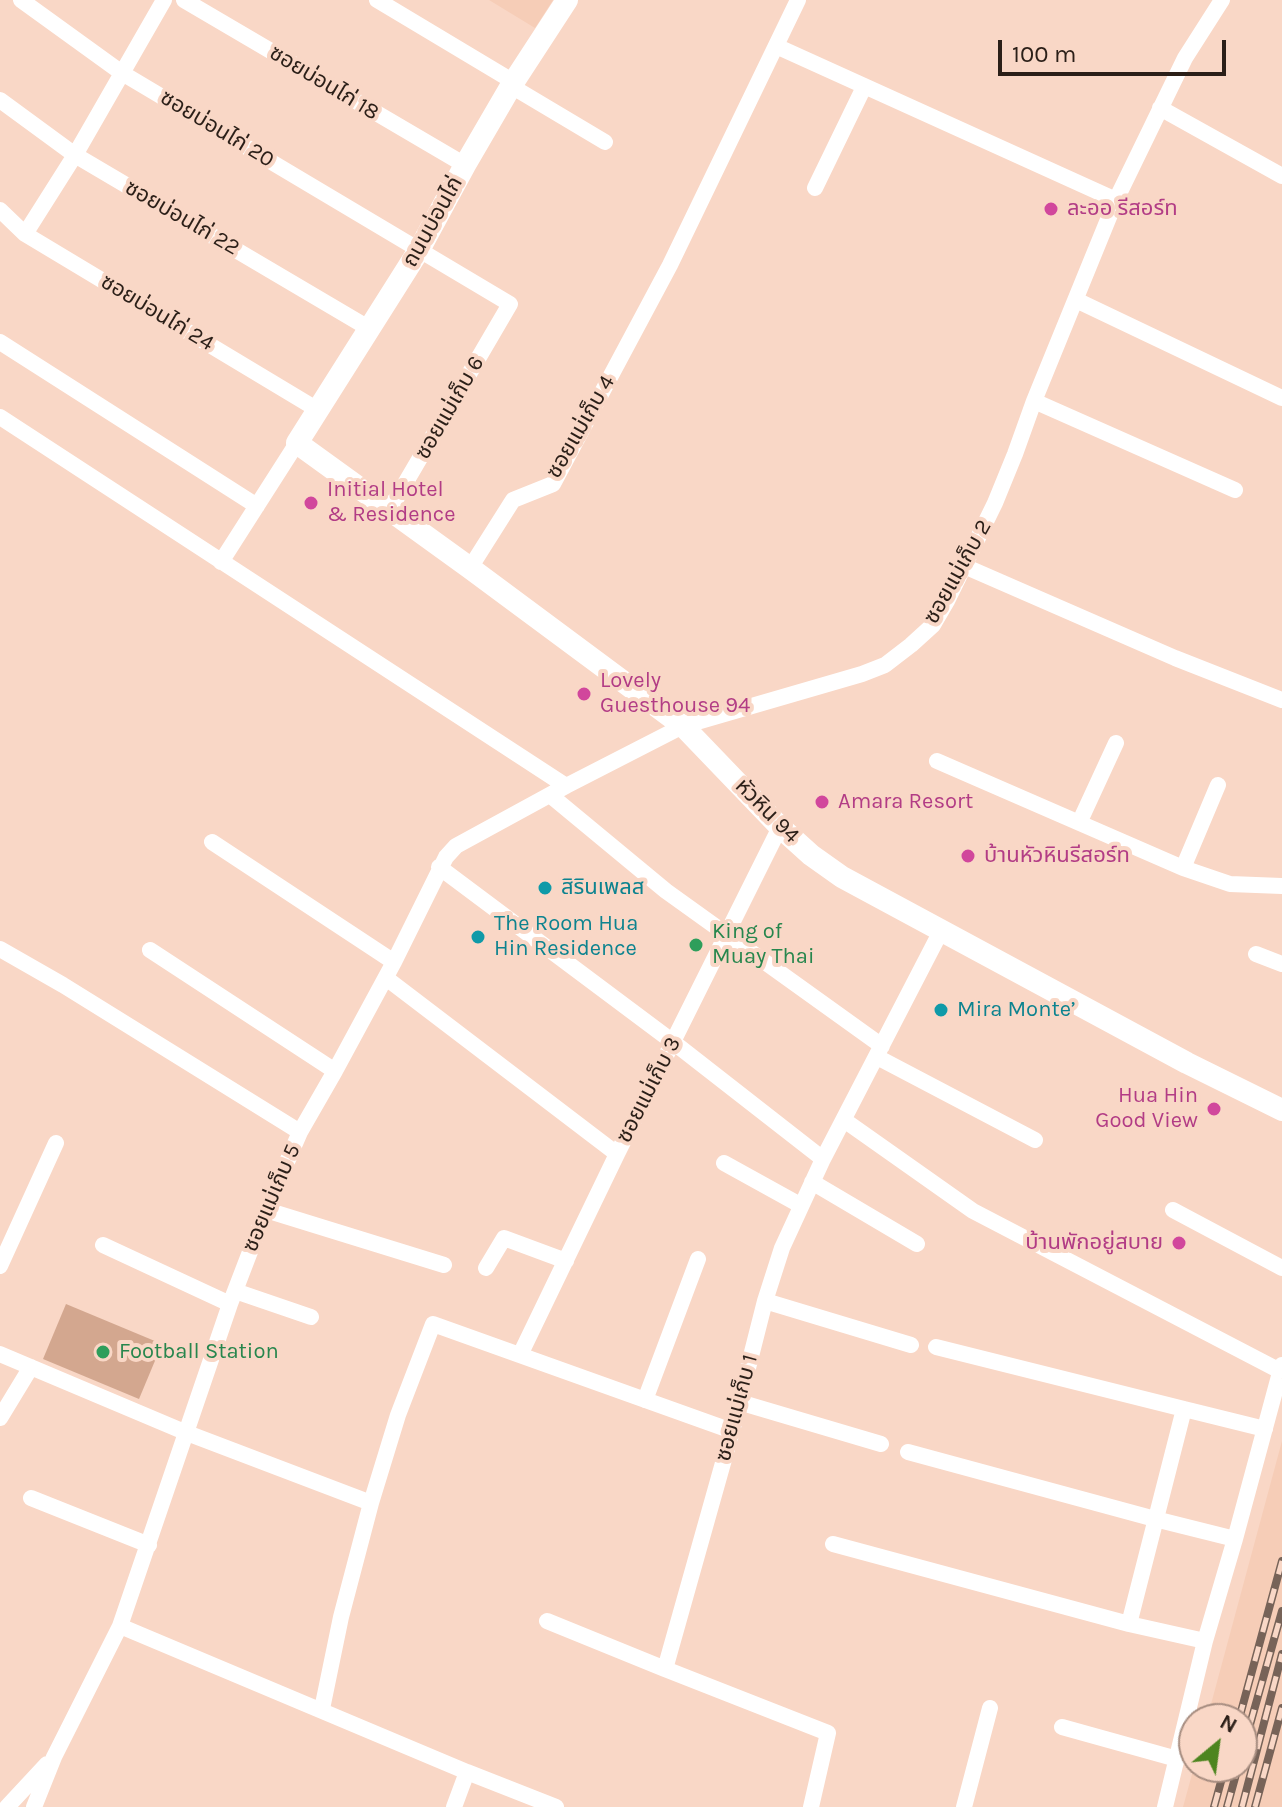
<!DOCTYPE html>
<html>
<head>
<meta charset="utf-8">
<style>
	body { margin:0 }
	#map { position:relative; width:1282px; height:1807px; overflow:hidden; background:#f9d7c6; font-family:Karla,sans-serif }
	canvas { display:block }
	.north { position:absolute; left:1178px; top:1703px; width:80px; height:80px; box-sizing:border-box; background:#f9d7c6; border:2px solid #a78d80; border-radius:50%; rotate:29deg; font-size:22px; font-weight:700; line-height:32px; text-align:center; color:#2b1f18 }
	.north::after { content:''; display:block; margin:auto; width:28px; height:36px; background:#4d851f; clip-path:polygon(50% 0,100% 100%,50% 72%,0 100%) }
	.scale { position:absolute; left:998px; top:40px; width:228px; height:36px; box-sizing:border-box; border:4px solid #2b1f18; border-top:0; padding-left:10px; font-size:24px; line-height:28px; white-space:nowrap; color:#2b1f18; -webkit-text-stroke:6px #f9d7c6; paint-order:stroke }
</style>
</head>
<body>
<div id="map">
<canvas width="1282" height="1807"></canvas>
<div class="north">N</div>
<div class="scale">100 m</div>
</div>
<script>
const context = document.querySelector('canvas').getContext('2d');
context.lineJoin = 'round';
function paint(path, color) { context.fillStyle = color; context.fill(path, 'evenodd'); }
const shape = rows => new Path2D(rows.map(r => 'M' + r).join(''));
function trace(path, color, width, dash) { context.strokeStyle = color; context.lineWidth = width; context.lineCap = dash ? 'butt' : 'round'; context.setLineDash(dash || []); context.stroke(path); }
function label(font, color, halo, rows, align = 'center') {
  context.font = font + ' Karla,"Noto Sans Thai",sans-serif'; context.lineWidth = 8; context.setLineDash([]); context.textBaseline = 'middle'; context.strokeStyle = halo; context.fillStyle = color; for (const [text, x, y, turn = 0] of rows) {
    context.save(); context.translate(x, y); context.rotate((+turn || 0) * Math.PI / 180); context.textAlign = isNaN(turn) ? turn : align; if (halo) context.strokeText(text, 0, 0); context.fillText(text, 0, 0); context.restore();
  }
}
const built = shape([
	[489,0,553,0,535,28],
	[1282,1441,1282,1807,1183,1807,1194,1767,1242,1767,1242,1719,1207,1719]
]);
const green = shape([
	[66,1304,162,1344,139,1399,43,1359]
]);
const street = shape([
	[21,0,122,73,510,304,389,511],
	[184,0,465,165],
	[377,0,514,82],
	[776,46,1116,200],
	[511,86,605,142],
	[0,100,75,155,370,329],
	[1160,108,1282,176],
	[815,188,864,87],
	[0,210,25,234,318,410],
	[25,234,75,155,164,0],
	[1076,300,1282,398],
	[0,342,257,506],
	[1034,401,1235,490],
	[0,417,566,786],
	[221,562,297,443],
	[964,566,1175,658,1282,700],
	[470,568,513,500,553,484,670,265,798,0],
	[937,761,1183,868,1230,884,1282,886],
	[550,795,666,891,882,1046],
	[1080,821,1116,743],
	[212,842,394,962],
	[439,867,673,1042,823,1159],
	[1183,868,1218,785],
	[0,949,63,985,300,1132],
	[150,950,335,1071],
	[1256,954,1282,964],
	[386,978,617,1154],
	[877,1057,1035,1140],
	[844,1120,973,1211,1280,1371],
	[724,1163,800,1205],
	[812,1182,917,1244],
	[266,1210,444,1265],
	[1173,1210,1282,1268],
	[103,1245,230,1304],
	[0,1266,56,1143],
	[486,1268,504,1238,566,1261],
	[235,1291,311,1317],
	[765,1301,911,1345],
	[936,1347,1184,1409,1129,1624],
	[0,1354,187,1433,371,1503,398,1415,433,1324,732,1431],
	[520,1355,617,1154,780,827],
	[645,1400,698,1259],
	[739,1402,881,1444],
	[1184,1409,1265,1429],
	[0,1418,31,1367],
	[908,1452,1155,1519,1235,1539],
	[31,1498,149,1545],
	[833,1544,1129,1624,1205,1641],
	[547,1621,665,1669],
	[120,1626,467,1772,556,1807],
	[322,1709,341,1617,371,1503],
	[1062,1727,1177,1759],
	[7,1807,47,1764],
	[34,1807,54,1757,120,1626,230,1304,266,1210,300,1132,335,1071,394,962,446,857,456,846,566,786,683,726,862,674,885,665,911,645,933,625,947,601,995,503,1015,454,1034,401,1116,200,1185,58,1222,0],
	[454,1807,467,1772],
	[811,1807,828,1733,665,1669,732,1431,765,1301,782,1248,823,1159,941,931],
	[964,1807,990,1708],
	[1165,1807,1205,1641,1235,1539,1282,1365]
]);
const secondary = shape([
	[567,0,511,86,465,165,419,250,297,443,470,568,683,726,780,827,811,855,842,877,1187,1063,1282,1110]
]);
const rail = shape([
	[1239,1719,1282,1561],
	[1242,1753,1282,1611],
	[1214,1807,1225,1767],
	[1227,1807,1238,1767],
	[1242,1807,1282,1654],
	[1255,1807,1282,1708]
]);
const markers = [
	[1051,209,8,"#d1479c"],
	[311,503,8,"#d1479c"],
	[584,694,8,"#d1479c"],
	[822,802,8,"#d1479c"],
	[968,856,8,"#d1479c"],
	[545,888,8,"#0f9aa8"],
	[478,937,8,"#0f9aa8"],
	[696,945,8,"#2e9e5b"],
	[941,1010,8,"#0f9aa8"],
	[1214,1109,8,"#d1479c"],
	[1179,1243,8,"#d1479c"],
	[103,1352,8,"#2e9e5b"]
];
const streetNames = [
	["ซอยบ่อนไก่ 18",324,83,31],
	["ซอยบ่อนไก่ 20",217,129,31],
	["ซอยบ่อนไก่ 22",182,218,30],
	["ถนนบ่อนไก่",433,222,-61],
	["ซอยบ่อนไก่ 24",157,313,31],
	["ซอยแม่เก็บ 6",450,408,-60],
	["ซอยแม่เก็บ 4",581,427,-60],
	["ซอยแม่เก็บ 2",958,572,-61],
	["หัวหิน 94",767,811,45],
	["ซอยแม่เก็บ 3",649,1090,-63],
	["ซอยแม่เก็บ 5",272,1198,-67],
	["ซอยแม่เก็บ 1",737,1408,-75]
];
const hotelNames = [
	["ละออ รีสอร์ท",1067,209],
	["Initial Hotel",327,490],
	["& Residence",327,515],
	["Lovely",600,681],
	["Guesthouse 94",600,706],
	["Amara Resort",838,802],
	["บ้านหัวหินรีสอร์ท",984,856],
	["Hua Hin",1198,1096,"right"],
	["Good View",1198,1121,"right"],
	["บ้านพักอยู่สบาย",1163,1243,"right"]
];
const cultureNames = [
	["สิรินเพลส",561,888],
	["The Room Hua",494,924],
	["Hin Residence",494,949],
	["Mira Monte’",957,1010]
];
const leisureNames = [
	["King of",712,932],
	["Muay Thai",712,957],
	["Football Station",119,1352]
];
paint(built, '#f6cdb7');
paint(green, '#d3a78f');
trace(street, '#fff', 16);
trace(secondary, '#fff', 22);
trace(rail, '#776358', 8);
trace(rail, '#f9d7c6', 5, [15]);
for (const [x, y, r, color] of markers) { const dot = new Path2D(); dot.arc(x, y, r, 0, 2 * Math.PI); context.fillStyle = color; context.fill(dot); trace(dot, '#f9d7c6', 3); }
label('22px', '#2b1f18', '#f9d7c6', streetNames);
label('22px', '#b23c85', '#f9d7c6', hotelNames, 'left');
label('22px', '#0d838f', '#f9d7c6', cultureNames, 'left');
label('22px', '#27864d', '#f9d7c6', leisureNames, 'left');
</script>
</body>
</html>
